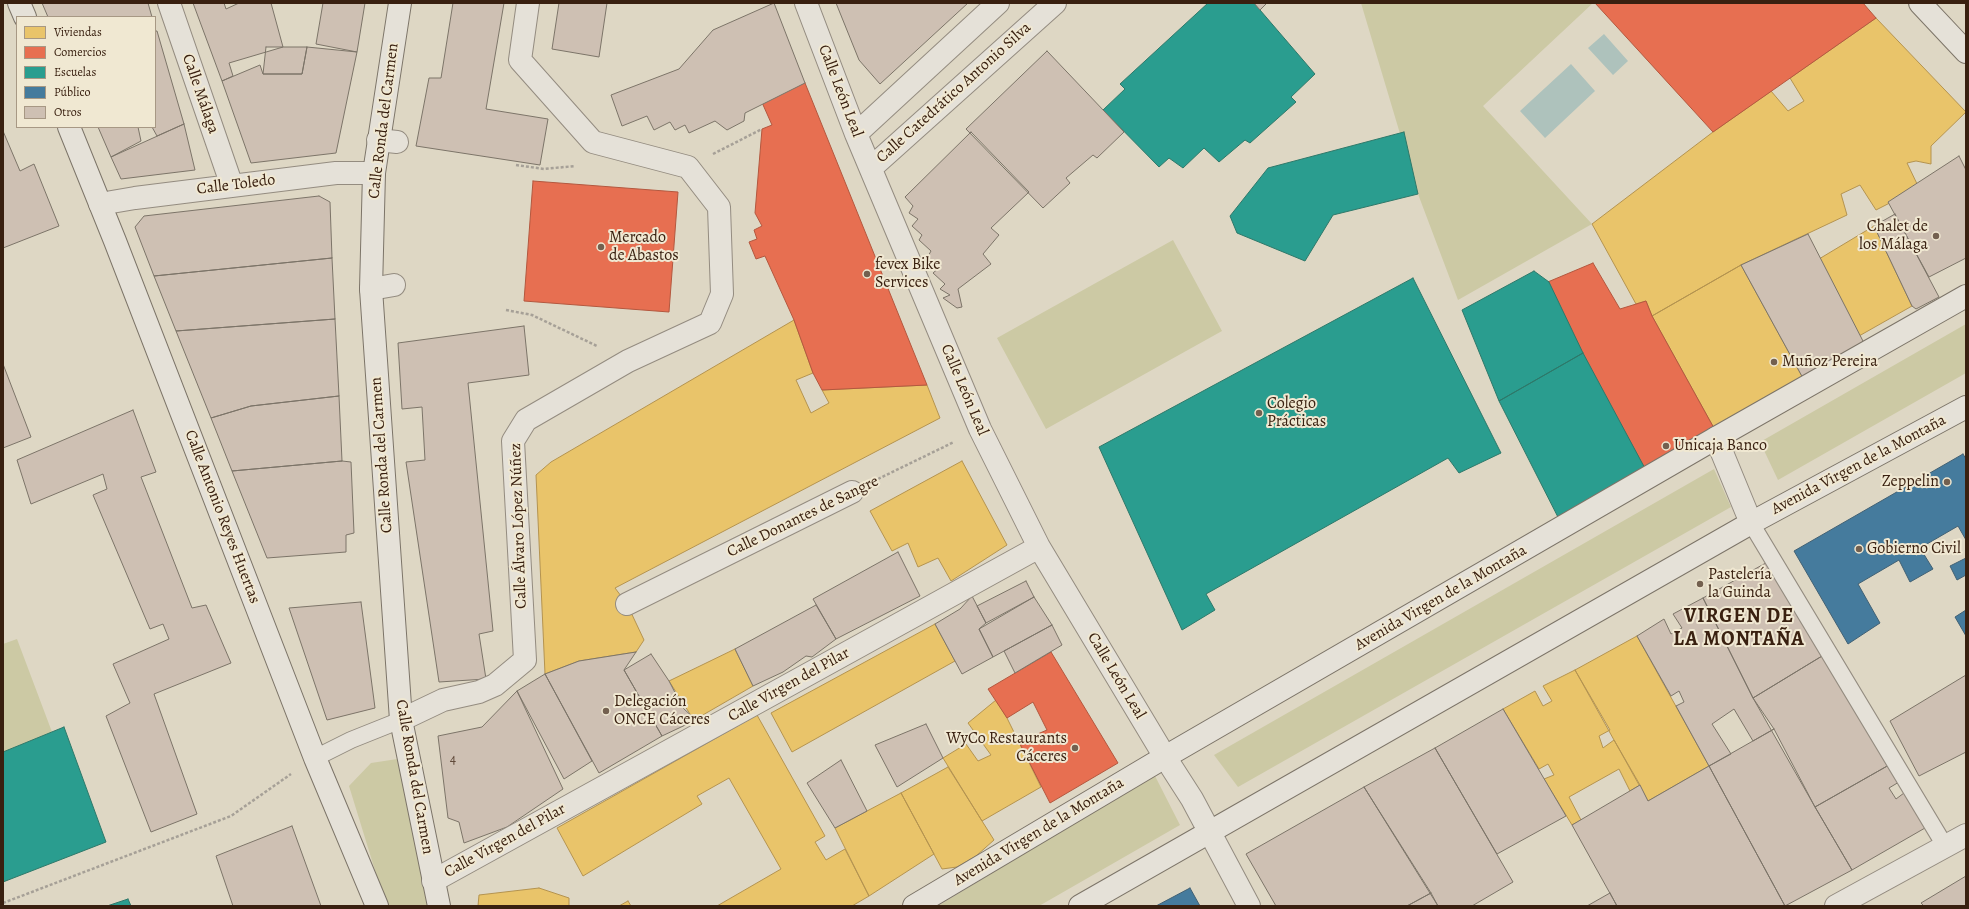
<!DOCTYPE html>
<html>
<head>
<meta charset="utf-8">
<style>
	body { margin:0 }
	#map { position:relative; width:1969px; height:909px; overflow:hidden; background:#ded7c4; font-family:Alegreya,serif }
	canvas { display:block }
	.frame { position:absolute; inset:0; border:4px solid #392010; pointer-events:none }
	.legend { position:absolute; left:16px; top:16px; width:140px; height:112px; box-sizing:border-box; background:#f0e8d2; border:1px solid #a79884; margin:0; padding:5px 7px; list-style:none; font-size:12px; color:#392010 }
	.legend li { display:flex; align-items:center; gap:8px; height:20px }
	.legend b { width:20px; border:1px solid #a79884 }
</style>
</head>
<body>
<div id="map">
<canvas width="1969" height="909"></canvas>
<div class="frame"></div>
<ul class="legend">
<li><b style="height:11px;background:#e9c46a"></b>Viviendas</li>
<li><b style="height:11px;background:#e76f51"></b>Comercios</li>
<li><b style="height:11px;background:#2a9d8f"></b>Escuelas</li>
<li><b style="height:11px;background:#457b9d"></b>Público</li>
<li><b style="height:11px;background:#cec0b3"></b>Otros</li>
</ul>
</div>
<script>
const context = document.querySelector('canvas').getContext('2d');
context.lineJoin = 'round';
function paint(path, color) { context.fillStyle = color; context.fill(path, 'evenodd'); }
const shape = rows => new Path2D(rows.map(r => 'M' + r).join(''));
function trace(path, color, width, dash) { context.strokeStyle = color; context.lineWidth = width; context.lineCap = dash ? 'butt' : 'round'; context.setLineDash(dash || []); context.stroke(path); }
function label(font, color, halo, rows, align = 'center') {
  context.font = font + ' Alegreya,serif'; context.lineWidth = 4; context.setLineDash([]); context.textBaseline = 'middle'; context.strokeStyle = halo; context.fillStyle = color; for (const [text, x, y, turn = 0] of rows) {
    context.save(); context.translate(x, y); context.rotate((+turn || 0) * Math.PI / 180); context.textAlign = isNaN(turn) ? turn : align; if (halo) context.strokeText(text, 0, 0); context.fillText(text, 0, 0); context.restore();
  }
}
const green = shape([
	[1361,3,1593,3,1483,106,1592,224,1458,300,1418,194],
	[1173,240,1222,331,1046,429,997,338],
	[1966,324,1966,373,1778,480,1760,442],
	[1714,469,1731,507,1238,787,1214,755],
	[17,639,52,732,3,752,3,644],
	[404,758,431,906,386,906,349,786,371,763],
	[1154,774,1180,825,1039,906,938,906]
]);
const water = shape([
	[1604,34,1628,61,1613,75,1588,48],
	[1571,64,1595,91,1545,138,1520,111]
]);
const homes = shape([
	[1876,18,1966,112,1931,146,1931,164,1916,161,1907,163,1919,188,1876,210,1860,185,1841,194,1847,215,1741,265,1652,316,1646,301,1636,304,1592,224,1713,132,1771,91,1788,111,1804,101,1790,78,1876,18],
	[1874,226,1912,306,1859,336,1819,259,1874,226],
	[1741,265,1804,380,1715,430,1652,316,1741,265],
	[794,320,813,373,796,380,811,413,829,403,822,390,927,385,940,418,615,588,627,604,644,640,636,652,579,661,545,674,536,475,551,462,794,320],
	[962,461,1007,545,951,581,938,558,918,567,908,543,892,551,870,511,962,461],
	[935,624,955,661,792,752,771,713,935,624],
	[1637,636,1709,766,1648,801,1575,670,1637,636],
	[735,649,753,686,689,723,690,714,669,681,735,649],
	[1575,670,1610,730,1599,736,1603,748,1614,740,1640,785,1630,791,1619,769,1569,797,1581,820,1572,825,1544,779,1554,775,1548,764,1539,769,1503,709,1535,691,1543,706,1552,701,1543,686,1575,670],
	[996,700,1007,718,1041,787,982,821,943,758,966,744,978,761,991,755,968,723,996,700],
	[757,715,825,836,815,842,826,860,845,849,869,896,852,906,717,906,781,869,729,778,697,796,702,804,583,876,557,828,757,715],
	[948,767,994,840,976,856,957,867,942,869,901,793,948,767],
	[901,793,934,854,869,896,835,828,901,793],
	[539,888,569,898,569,906,478,906,479,895,539,888],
	[628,901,631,906,619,906,628,901]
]);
const shops = shape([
	[1595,3,1863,3,1876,18,1713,132,1595,3],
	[805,83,927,385,822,390,813,373,794,320,765,256,756,259,749,242,757,239,754,230,762,226,755,213,762,129,772,125,760,98,805,83],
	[533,181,678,192,669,312,524,301,533,181],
	[1593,263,1620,309,1646,301,1652,316,1715,430,1648,474,1543,284,1593,263],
	[1051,652,1118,763,1050,803,1019,742,1047,730,1033,702,1007,718,988,689,1051,652]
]);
const schools = shape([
	[1208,3,1254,3,1315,74,1291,97,1296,102,1250,143,1245,140,1219,162,1204,148,1183,168,1169,158,1159,167,1103,110,1125,89,1120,84,1208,3],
	[1404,132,1418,194,1333,215,1305,261,1237,233,1230,216,1268,168,1404,132],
	[1534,271,1549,282,1583,353,1499,401,1462,310,1534,271],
	[1413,278,1501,453,1459,473,1448,458,1206,594,1215,610,1182,630,1099,447,1413,278],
	[1583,353,1648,474,1563,527,1499,401,1583,353],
	[64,727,106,842,3,882,3,752,64,727],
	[128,899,131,906,107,906,128,899]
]);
const public = shape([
	[1963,454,1966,459,1966,540,1958,526,1920,548,1933,569,1910,582,1899,560,1858,584,1880,623,1848,644,1794,551,1963,454],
	[1966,558,1966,575,1957,580,1950,566,1966,558],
	[1966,610,1966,636,1955,617,1966,610],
	[1190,888,1200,906,1156,906,1190,888]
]);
const building = shape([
	[42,3,148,3,152,17,48,17,42,3],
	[193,3,224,3,226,9,239,3,271,3,283,47,229,63,233,76,222,81,193,3],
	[323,3,365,3,357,52,316,44,323,3],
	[453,3,504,3,486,109,548,119,540,165,416,146,429,78,441,78,453,3],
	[559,3,607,3,599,57,552,49,559,3],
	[774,3,805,83,745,113,744,121,727,130,715,121,689,133,685,125,675,130,670,122,654,130,647,116,622,126,611,95,679,69,713,30,774,3],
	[836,3,968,3,880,84,859,60,836,3],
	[1254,3,1267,3,1260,10,1254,3],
	[155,31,157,31,184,124,157,136,152,127,155,127,155,31],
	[266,47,307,47,302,74,263,74,266,47],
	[307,47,357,52,336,153,251,163,222,81,260,65,263,74,302,74,307,47],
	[1047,51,1124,132,1097,158,1093,155,1066,178,1070,183,1043,208,966,129,1047,51],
	[184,124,195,170,121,179,111,157,184,124],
	[98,127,138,127,141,141,111,157,98,127],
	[3,131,20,171,34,164,59,226,3,248,3,131],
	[971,132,1029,192,991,228,999,235,983,254,991,264,958,289,962,307,957,308,943,298,950,295,940,289,945,284,933,273,939,268,927,258,931,251,919,240,922,235,912,226,918,219,909,213,913,206,905,197,971,132],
	[1959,156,1966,170,1966,258,1929,277,1888,202,1959,156],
	[319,196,330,202,332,258,154,276,135,227,144,216,319,196],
	[1895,214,1939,297,1916,309,1912,306,1874,226,1895,214],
	[1808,234,1864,343,1804,380,1741,265,1808,234],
	[332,258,335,319,176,331,154,276,332,258],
	[335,319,339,396,251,406,211,418,176,331,335,319],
	[524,326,529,375,468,383,493,631,479,634,486,679,439,682,406,462,425,460,422,407,402,409,398,343,524,326],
	[3,364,31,437,3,448,3,364],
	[339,396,342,461,232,471,211,418,251,406,339,396],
	[133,410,156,472,141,477,192,608,206,605,231,663,154,694,197,814,151,832,106,716,130,703,113,664,169,639,163,624,150,629,93,495,107,489,103,474,31,504,17,460,133,410],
	[342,461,351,462,354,533,346,535,346,552,267,558,232,471,342,461],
	[898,552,920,596,836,639,813,599,898,552],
	[1773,559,1827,653,1753,698,1703,598,1773,559],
	[1026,581,1034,597,986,623,977,606,1026,581],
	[972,596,986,623,979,629,993,657,962,674,935,624,960,609,972,596],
	[1034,597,1052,625,993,657,979,629,1034,597],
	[1703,598,1753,698,1774,729,1753,741,1734,709,1712,724,1731,754,1709,766,1676,706,1684,702,1679,691,1671,696,1637,636,1664,619,1671,634,1682,628,1673,614,1703,598],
	[361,602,375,708,327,720,289,608,361,602],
	[816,605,836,639,812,657,806,656,783,672,753,686,735,649,816,605],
	[1052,625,1062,645,1015,673,1004,651,1052,625],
	[636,652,624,670,662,736,599,773,545,674,579,661,636,652],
	[1827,653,1889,765,1815,807,1753,698,1827,653],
	[651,654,669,681,683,708,696,720,662,736,624,670,651,654],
	[545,674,592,761,564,779,517,691,545,674],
	[1966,675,1966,752,1919,776,1890,721,1966,675],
	[517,691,563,789,507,827,464,843,459,822,448,818,438,736,482,727,517,691],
	[1503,709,1566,816,1497,854,1435,748,1503,709],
	[926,724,943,758,897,787,875,745,926,724],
	[1774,729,1815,807,1852,870,1785,906,1709,766,1774,729],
	[1435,748,1513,882,1472,906,1438,906,1364,787,1435,748],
	[841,760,867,811,835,828,807,783,841,760],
	[1889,765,1899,782,1889,788,1896,799,1904,793,1925,828,1852,870,1815,807,1889,765],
	[1709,766,1785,906,1617,906,1572,825,1640,785,1648,801,1709,766],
	[1364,787,1431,893,1407,906,1276,906,1246,854,1364,787],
	[292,826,321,906,233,906,216,856,292,826],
	[1966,876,1966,906,1924,906,1921,903,1966,876],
	[1431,893,1438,906,1407,906,1431,893],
	[1610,893,1617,906,1587,906,1610,893]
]);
const path = shape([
	[713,154,762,129],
	[516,165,544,169,575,166],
	[506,310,532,315,597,346],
	[878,479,954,442],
	[3,903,231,816,291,774]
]);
const lane = shape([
	[1751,523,1945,846],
	[315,758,351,740,401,720]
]);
const street = shape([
	[169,3,232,186],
	[806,3,856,134,980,429,1039,547,1165,757,1192,799,1249,906],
	[856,134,998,3],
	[378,140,397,142],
	[871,168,1055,3],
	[100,204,135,198,336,173,374,173],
	[371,289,394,285],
	[1716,438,1751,523],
	[627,604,852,492],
	[401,720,443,700,479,692,495,685,525,660,513,441,526,420,628,361,710,323,722,294,719,207,688,167,593,142,520,60,528,3],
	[433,881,1039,547],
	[1836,906,1966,835]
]);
const secondary = shape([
	[19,3,25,17],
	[400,3,374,173,371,289,401,720,439,906],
	[1920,3,1966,52],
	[69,127,115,241,315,758,377,906],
	[914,906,1165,757,1716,438,1966,296],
	[1080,906,1751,523,1966,407]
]);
const markers = [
	[1936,236,4,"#73604f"],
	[601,247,4,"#73604f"],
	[867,274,4,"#73604f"],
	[1774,362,4,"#73604f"],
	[1259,413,4,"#73604f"],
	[1666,446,4,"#73604f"],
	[1947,482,4,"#73604f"],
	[1859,549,4,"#73604f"],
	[1700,584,4,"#73604f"],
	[606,711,4,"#73604f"],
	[1075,748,4,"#73604f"]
];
const numberNames = [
	["4",453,760]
];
const streetNames = [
	["Calle León Leal",840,91,69],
	["Calle Catedrático Antonio Silva",954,93,-42],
	["Calle Málaga",200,94,71],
	["Calle Ronda del Carmen",384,121,-83],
	["Calle Toledo",236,185,-7],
	["Calle León Leal",964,390,67],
	["Calle Ronda del Carmen",382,455,-94],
	["Avenida Virgen de la Montaña",1859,465,-28],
	["Calle Antonio Reyes Huertas",222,517,69],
	["Calle Donantes de Sangre",803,517,-26],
	["Calle Álvaro López Núñez",519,526,-92],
	["Avenida Virgen de la Montaña",1441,598,-30],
	["Calle León Leal",1116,676,59],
	["Calle Virgen del Pilar",789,685,-29],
	["Calle Ronda del Carmen",414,777,80],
	["Avenida Virgen de la Montaña",1039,832,-31],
	["Calle Virgen del Pilar",505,841,-29]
];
const poiNames = [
	["Chalet de",1928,227,"right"],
	["los Málaga",1928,245,"right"],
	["Mercado",609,238],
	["de Abastos",609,256],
	["fevex Bike",875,265],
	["Services",875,283],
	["Muñoz Pereira",1782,362],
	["Colegio",1267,404],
	["Prácticas",1267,422],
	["Unicaja Banco",1674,446],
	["Zeppelin",1939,482,"right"],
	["Gobierno Civil",1867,549],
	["Pastelería",1708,575],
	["la Guinda",1708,593],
	["Delegación",614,702],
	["ONCE Cáceres",614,720],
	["WyCo Restaurants",1067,739,"right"],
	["Cáceres",1067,757,"right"]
];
const districtNames = [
	["VIRGEN DE",1739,617],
	["LA MONTAÑA",1739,640]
];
paint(green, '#ccc9a4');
paint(water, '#aec2bc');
paint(homes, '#e9c46a');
trace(homes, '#b4934f', 1);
paint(shops, '#e76f51');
trace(shops, '#b3573e', 1);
paint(schools, '#2a9d8f');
trace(schools, '#2e7869', 1);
paint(public, '#457b9d');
trace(public, '#416073', 1);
paint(building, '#cec0b3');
trace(building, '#7c7468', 1);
trace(lane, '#948c80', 18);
trace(street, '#948c80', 24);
trace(secondary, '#7c7468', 24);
trace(path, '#a6a097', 2.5, [3, 2]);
trace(lane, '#e5e1d8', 16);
trace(street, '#e5e1d8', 22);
trace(secondary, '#e5e1d8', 22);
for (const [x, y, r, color] of markers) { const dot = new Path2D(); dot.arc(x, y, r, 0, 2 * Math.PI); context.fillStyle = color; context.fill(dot); trace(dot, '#f0e8d2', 1.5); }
label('14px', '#604a3a', null, numberNames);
label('16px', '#392010', '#f0e8d2', streetNames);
label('16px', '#392010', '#f0e8d2', poiNames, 'left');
context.letterSpacing = '1px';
label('bold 20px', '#392010', '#f0e8d2', districtNames);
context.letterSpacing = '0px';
</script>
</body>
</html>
